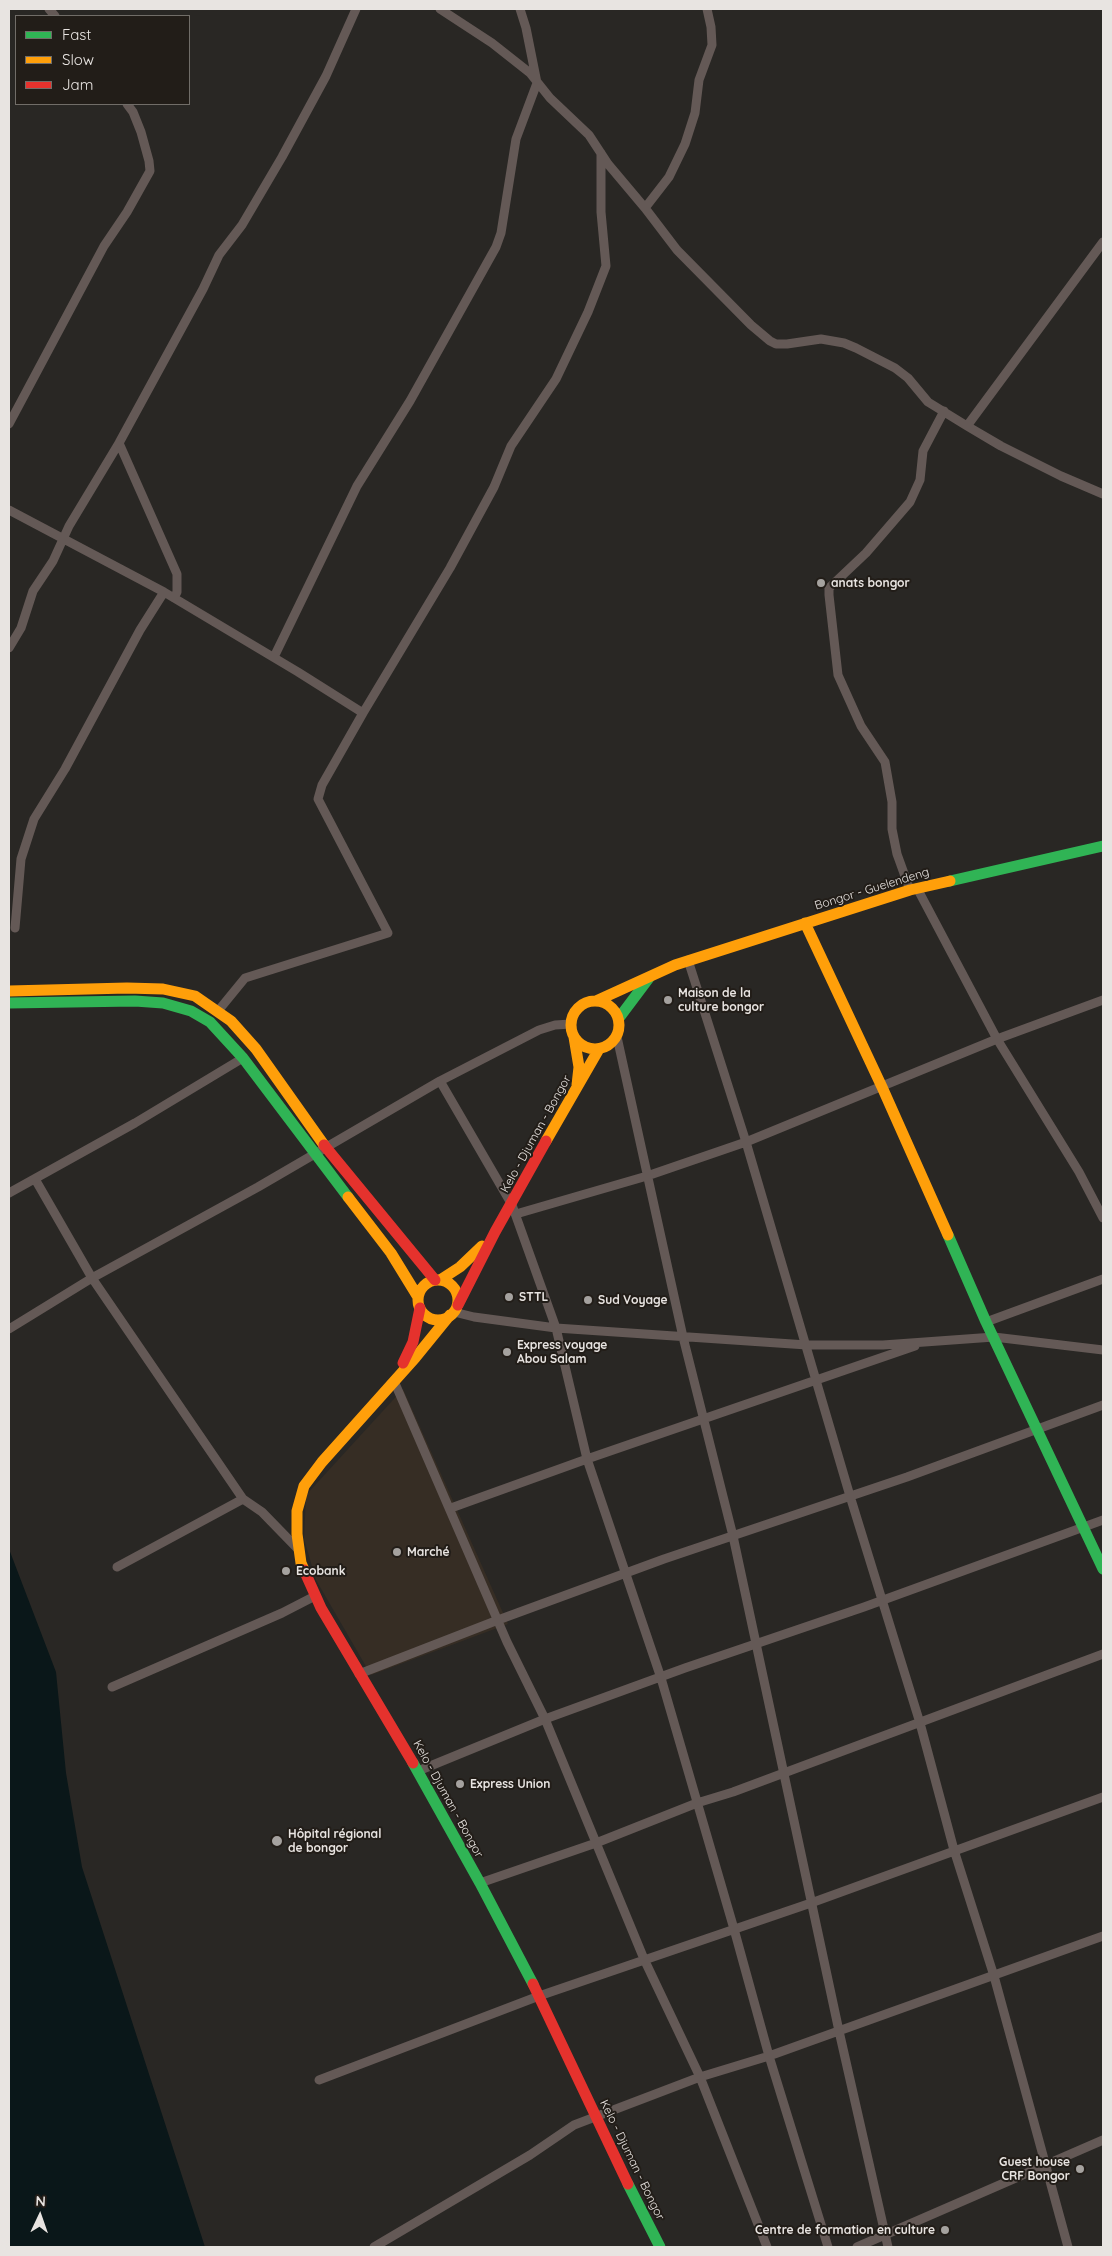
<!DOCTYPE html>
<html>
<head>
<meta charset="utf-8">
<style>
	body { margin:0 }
	#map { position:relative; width:1112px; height:2256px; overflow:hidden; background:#292724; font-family:Quicksand,sans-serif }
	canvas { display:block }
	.frame { position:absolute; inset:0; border:10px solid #e8e4e1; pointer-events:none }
	.legend { position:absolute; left:15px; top:15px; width:175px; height:90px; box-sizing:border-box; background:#221d18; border:1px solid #716d68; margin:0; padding:6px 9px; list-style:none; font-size:15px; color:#e8e4e1 }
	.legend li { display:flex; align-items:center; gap:10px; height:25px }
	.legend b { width:25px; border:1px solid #716d68 }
	.north { position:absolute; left:15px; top:2191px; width:50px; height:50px; -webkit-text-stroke:4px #221d18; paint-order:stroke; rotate:3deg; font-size:14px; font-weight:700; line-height:20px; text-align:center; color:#e8e4e1 }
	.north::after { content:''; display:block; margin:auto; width:18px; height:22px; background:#e8e4e1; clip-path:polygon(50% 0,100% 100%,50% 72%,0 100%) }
</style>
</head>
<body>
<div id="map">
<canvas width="1112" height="2256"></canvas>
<div class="frame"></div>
<ul class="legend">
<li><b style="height:6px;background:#30b455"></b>Fast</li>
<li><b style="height:6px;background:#ff9f0a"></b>Slow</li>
<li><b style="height:6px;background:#e5322d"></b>Jam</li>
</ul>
<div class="north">N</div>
</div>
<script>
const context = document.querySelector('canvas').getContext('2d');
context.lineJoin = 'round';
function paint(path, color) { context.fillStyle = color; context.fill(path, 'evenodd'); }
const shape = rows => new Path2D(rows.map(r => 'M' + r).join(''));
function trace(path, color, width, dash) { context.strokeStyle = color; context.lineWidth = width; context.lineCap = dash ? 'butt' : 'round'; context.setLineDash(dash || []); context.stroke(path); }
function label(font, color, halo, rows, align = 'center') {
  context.font = font + ' Quicksand,sans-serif'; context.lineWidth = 4; context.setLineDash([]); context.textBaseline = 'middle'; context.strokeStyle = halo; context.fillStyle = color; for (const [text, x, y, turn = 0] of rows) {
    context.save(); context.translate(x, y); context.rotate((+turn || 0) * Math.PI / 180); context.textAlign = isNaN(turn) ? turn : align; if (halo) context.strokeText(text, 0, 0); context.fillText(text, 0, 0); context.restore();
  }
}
const built = shape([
	[403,1389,508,1624,371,1675,316,1580,304,1539,306,1495]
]);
const water = shape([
	[9,1549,56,1672,66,1773,82,1867,205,2247,9,2247]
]);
const street = shape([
	[49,9,55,16],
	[440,9,492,43,530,73,550,98,589,135,608,164,645,208,677,250,751,325,770,341,776,344,787,344,821,339,844,343,856,348,895,368,908,378,928,402,967,426,1001,446,1061,476,1103,494],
	[645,208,669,177,685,144,695,113,699,80,712,45,711,27,707,9],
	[9,424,104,246,127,212,150,171,149,161,141,132,133,112,127,104],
	[967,426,1103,242],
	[119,443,177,574,177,592,174,598],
	[9,510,164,592,298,672,363,713],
	[9,648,21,628,33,591,53,561,69,526,119,443,203,289,219,255,242,225,282,157,326,76,356,9],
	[274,657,357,486,410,401,496,247,501,233,516,139,537,83,526,28,520,9],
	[917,888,997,1039,1079,1172,1103,1218],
	[910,890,897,854,892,829,892,802,885,762,861,726,838,675,829,595,829,588,866,553,910,502,920,480,923,451,944,411],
	[15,928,21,859,34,819,65,769,140,630,164,592],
	[688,960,746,1142,850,1496,920,1723,954,1850,994,1976,1068,2247],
	[218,1011,245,978,388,933,318,799,322,785,363,713,450,568,494,487,511,446,556,379,588,312,606,266,601,212,601,153],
	[617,1037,683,1337,733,1536,839,2031,888,2247],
	[440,1081,512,1205,556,1328,587,1459,661,1678,734,1929,769,2056,828,2247],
	[35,1179,92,1278,243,1499,262,1512,297,1548],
	[9,1193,135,1123,243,1058],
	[516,1214,647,1176,746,1142,997,1039,1103,1000],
	[454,1312,474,1317,556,1328,807,1345,883,1345,994,1337,1103,1350],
	[986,1322,1103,1279],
	[9,1329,92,1278,258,1187,440,1081,539,1030,555,1025,571,1024],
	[394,1381,507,1642,545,1719,644,1959,700,2077,767,2247],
	[451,1508,587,1459,915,1346],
	[117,1567,243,1499],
	[359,1674,498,1620,664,1559,907,1477,1103,1405],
	[112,1687,282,1613,315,1596],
	[418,1771,545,1719,685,1668,864,1607,1103,1520],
	[480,1883,596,1843,697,1803,733,1792,1103,1654],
	[319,2080,539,1996,811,1903,1103,1797],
	[374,2247,530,2155,574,2125,700,2077,769,2056,1103,1936],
	[857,2247,1103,2140]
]);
const fast = shape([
	[950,881,1103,846],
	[9,1003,135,1001,163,1003,191,1011,210,1022,243,1058,348,1197],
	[619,1018,649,978],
	[948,1235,986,1322,1103,1569],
	[413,1763,480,1883,533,1984],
	[628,2184,660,2247]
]);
const slow = shape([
	[805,923,882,1087,948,1235],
	[9,991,127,988,163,989,195,996,231,1021,256,1049,324,1145],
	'571 1025a24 24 0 1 1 48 0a24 24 0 1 1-48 0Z',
	[596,1001,675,965,910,890,950,881],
	[574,1037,579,1067,577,1085],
	[546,1141,599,1049],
	[348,1197,391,1253,418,1297],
	'418 1300a20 20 0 1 1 40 0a20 20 0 1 1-40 0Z',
	[440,1280,460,1267,482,1246],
	[304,1570,301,1563,297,1534,297,1511,304,1486,322,1462,415,1358,450,1315]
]);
const jam = shape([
	[324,1145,435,1280],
	[458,1305,495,1232,546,1141],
	[403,1363,413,1342,420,1308],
	[304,1570,321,1608,413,1763],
	[533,1984,628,2184]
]);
const markers = [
	[821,583,5,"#a5a29f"],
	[668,1000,5,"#a5a29f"],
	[509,1297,5,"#a5a29f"],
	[588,1300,5,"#a5a29f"],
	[507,1352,5,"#a5a29f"],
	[397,1552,5,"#a5a29f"],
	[286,1571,5,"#a5a29f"],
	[460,1784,5,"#a5a29f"],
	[277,1841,6,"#a5a29f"],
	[1080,2169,5,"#a5a29f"],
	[945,2230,5,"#a5a29f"]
];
const poiNames = [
	["anats bongor",831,583],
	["Maison de la",678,993],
	["culture bongor",678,1007],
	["STTL",519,1297],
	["Sud Voyage",598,1300],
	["Express voyage",517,1345],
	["Abou Salam",517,1359],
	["Marché",407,1552],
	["Ecobank",296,1571],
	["Express Union",470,1784],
	["Hôpital régional",288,1834],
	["de bongor",288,1848],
	["Guest house",1070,2162,"right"],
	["CRF Bongor",1070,2176,"right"],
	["Centre de formation en culture",935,2230,"right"]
];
const streetNames = [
	["Bongor - Guelendeng",872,889,-17],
	["Kelo - Djuman - Bongor",536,1134,-61],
	["Kelo - Djuman - Bongor",448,1799,61],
	["Kelo - Djuman - Bongor",632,2160,64]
];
paint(built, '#362d24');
paint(water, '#0a1719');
trace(street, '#645956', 9);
trace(fast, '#30b455', 11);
trace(slow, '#ff9f0a', 11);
trace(jam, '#e5322d', 11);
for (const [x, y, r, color] of markers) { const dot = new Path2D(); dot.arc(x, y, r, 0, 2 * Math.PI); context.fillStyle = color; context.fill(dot); trace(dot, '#221d18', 2); }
label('bold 12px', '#e8e4e1', '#221d18', poiNames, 'left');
label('12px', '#e8e4e1', '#221d18', streetNames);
</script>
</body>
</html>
